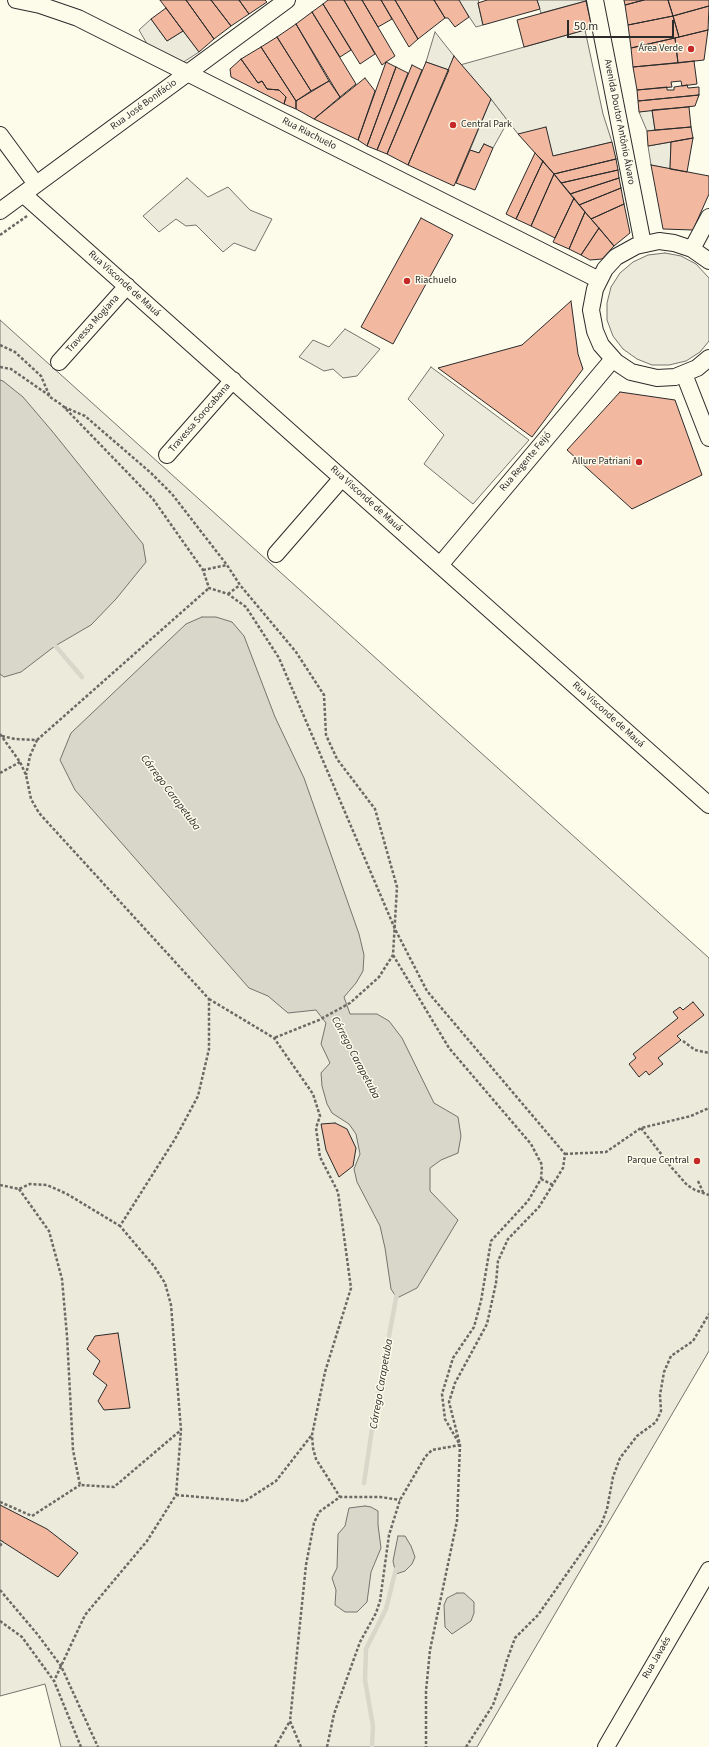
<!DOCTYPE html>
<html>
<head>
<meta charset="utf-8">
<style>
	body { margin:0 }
	#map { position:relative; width:709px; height:1747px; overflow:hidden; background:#fdfbea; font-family:"Source Sans 3",sans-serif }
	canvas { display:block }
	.scale { position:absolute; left:567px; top:20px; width:107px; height:18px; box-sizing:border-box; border:2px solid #2b2b2b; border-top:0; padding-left:5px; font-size:12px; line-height:14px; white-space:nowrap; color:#2b2b2b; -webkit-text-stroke:3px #fdfbea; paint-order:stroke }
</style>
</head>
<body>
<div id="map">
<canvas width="709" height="1747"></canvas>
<div class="scale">50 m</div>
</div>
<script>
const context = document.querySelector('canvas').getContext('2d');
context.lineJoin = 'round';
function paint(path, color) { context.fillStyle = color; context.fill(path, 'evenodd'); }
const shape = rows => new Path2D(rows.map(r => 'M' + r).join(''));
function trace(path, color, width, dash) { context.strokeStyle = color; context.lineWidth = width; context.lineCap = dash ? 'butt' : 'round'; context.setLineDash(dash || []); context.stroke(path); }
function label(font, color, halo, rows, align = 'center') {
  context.font = font + ' "Source Sans 3",sans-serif'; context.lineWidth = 3; context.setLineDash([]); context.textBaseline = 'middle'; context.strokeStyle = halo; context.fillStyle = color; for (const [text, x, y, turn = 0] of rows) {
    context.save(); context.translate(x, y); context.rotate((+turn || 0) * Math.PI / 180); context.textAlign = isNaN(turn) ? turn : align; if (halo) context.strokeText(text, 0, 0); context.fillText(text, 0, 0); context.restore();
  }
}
const green = shape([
	[458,0,479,0,478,3,483,25,476,27,458,0],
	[537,0,586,0,586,1,541,13,537,0],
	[151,19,167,41,183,31,199,52,179,65,150,49,139,30,151,19],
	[435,32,454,56,449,70,426,62,435,32],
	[491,99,508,121,493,148,484,144,479,153,470,150,491,99],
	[652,110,655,130,647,131,639,112,652,110],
	[187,178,208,197,228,187,250,210,272,219,255,251,234,243,223,252,196,225,186,226,176,219,159,232,143,216,187,178],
	[665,253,681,256,696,264,709,278,709,341,700,352,686,361,669,365,652,365,637,359,623,349,613,336,607,320,607,303,611,287,620,273,633,262,648,255,665,253],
	[0,320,709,958,709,1351,477,1747,61,1747,45,1684,0,1696,0,320],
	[345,329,380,349,357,376,343,378,333,369,324,371,299,357,313,340,329,347,345,329],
	[431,367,529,440,473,504,424,464,444,435,408,399,431,367]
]);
const parking = shape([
	[585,30,603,114,612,142,553,156,518,134,491,99,460,65,585,30],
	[671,142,670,169,651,165,648,146,671,142]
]);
const water = shape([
	[0,380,3,381,23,397,52,431,143,544,146,562,116,599,91,625,55,646,21,672,4,677,0,674,0,380],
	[202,617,216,617,232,622,244,636,275,717,304,778,359,934,364,955,363,971,356,983,344,997,350,1014,377,1014,389,1021,402,1038,434,1103,458,1117,461,1136,458,1153,441,1160,430,1168,430,1191,458,1220,417,1288,397,1298,391,1289,385,1248,380,1226,357,1182,354,1169,360,1154,356,1134,349,1124,332,1113,327,1104,322,1086,321,1073,330,1063,321,1044,326,1023,316,1010,288,1013,268,996,249,988,75,790,60,760,71,733,186,624,202,617],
	[365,1506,371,1507,378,1511,378,1525,381,1548,371,1572,367,1602,357,1612,345,1612,335,1605,336,1590,332,1578,337,1568,338,1534,345,1526,349,1508,365,1506],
	[398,1536,405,1536,411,1546,415,1557,412,1564,405,1571,396,1574,393,1561,398,1536],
	[457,1593,464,1593,474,1602,474,1613,471,1621,452,1634,445,1627,444,1605,447,1598,457,1593]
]);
const stream = shape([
	[52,642,82,677],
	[364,1483,373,1422,397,1293],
	[372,1747,373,1726,365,1680,366,1649,386,1609,396,1569]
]);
const building = shape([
	[160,0,186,0,214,39,199,52,160,0],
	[186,0,211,0,231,26,214,39,186,0],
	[211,0,239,0,249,14,231,26,211,0],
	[239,0,265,0,267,2,249,14,239,0],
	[328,0,344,0,375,54,360,64,323,4,328,0],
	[344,0,362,0,395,56,386,62,382,65,344,0],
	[362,0,381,0,392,19,378,27,362,0],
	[381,0,395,0,418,39,409,47,381,0],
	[395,0,434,0,445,18,418,39,395,0],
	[434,0,459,0,469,17,455,27,448,18,445,18,434,0],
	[487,0,537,0,540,9,483,25,478,3,487,0],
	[624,0,644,0,625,5,624,0],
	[644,0,668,0,673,16,628,25,625,5,644,0],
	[668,0,709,0,709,6,673,16,668,0],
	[586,1,592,28,524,47,517,20,586,1],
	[323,4,351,50,340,57,312,12,323,4],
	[709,6,708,30,679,37,673,16,709,6],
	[166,8,183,31,167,41,151,19,166,8],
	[312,12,356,84,340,97,296,24,312,12],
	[673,16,679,37,631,48,628,25,673,16],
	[296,24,329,81,311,91,277,37,296,24],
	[708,30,704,60,678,63,675,38,708,30],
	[277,37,311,91,296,101,261,47,277,37],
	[675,38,678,63,633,67,631,48,675,38],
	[261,47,296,101,296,109,284,104,286,97,279,90,267,89,262,81,258,83,241,59,261,47],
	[454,56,491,99,454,186,408,165,454,56],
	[241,59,258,83,262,81,267,89,279,90,286,97,284,104,231,77,230,69,241,59],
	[694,61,697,84,682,86,681,81,671,82,672,87,637,90,633,67,694,61],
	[386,62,396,67,367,146,358,140,386,62],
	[426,62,449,70,408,165,387,154,426,62],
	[412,65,422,70,387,154,377,150,412,65],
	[396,67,408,73,377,150,367,146,396,67],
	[365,78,375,91,358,140,314,119,365,78],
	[329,81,340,97,314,119,296,109,296,101,329,81],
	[687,85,688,88,699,87,699,95,638,101,637,90,667,87,667,90,674,90,674,87,687,85],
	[699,95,695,106,639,112,638,101,699,95],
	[689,107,691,127,655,130,652,110,689,107],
	[546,127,553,156,612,142,616,159,554,174,518,134,546,127],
	[691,127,693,138,648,146,647,131,691,127],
	[693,138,687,172,670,169,671,142,693,138],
	[484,144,493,148,475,190,456,183,470,150,479,153,484,144],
	[535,153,543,161,516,219,506,214,535,153],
	[616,159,618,170,561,183,554,174,616,159],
	[543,161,554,174,531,226,516,219,543,161],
	[651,165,709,176,709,194,693,230,663,229,651,165],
	[618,170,619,178,570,194,561,183,618,170],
	[554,174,574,198,555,238,531,226,554,174],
	[619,178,621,188,579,205,570,194,619,178],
	[621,188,624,204,591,219,579,205,621,188],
	[574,198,585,212,569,249,553,242,574,198],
	[624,204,630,233,614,246,591,219,624,204],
	[585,212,599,228,581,255,569,249,585,212],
	[421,218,453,235,393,344,361,327,421,218],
	[599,228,614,246,602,259,590,260,581,255,599,228],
	[571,301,578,354,583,369,532,437,438,368,522,345,571,301],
	[620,392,675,400,702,475,632,509,567,450,620,392],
	[693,1002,704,1015,677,1036,681,1040,658,1058,663,1064,649,1075,646,1071,639,1077,629,1064,636,1058,633,1054,678,1018,673,1012,680,1007,683,1010,693,1002],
	[335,1123,347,1129,356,1148,353,1166,339,1177,326,1150,321,1124,335,1123],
	[118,1333,130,1408,104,1410,98,1401,107,1385,93,1374,100,1361,87,1349,95,1336,118,1333],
	[0,1505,47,1529,78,1553,58,1577,0,1540,0,1505]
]);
const path = shape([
	[0,235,27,216],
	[0,345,15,352,41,376,50,397,62,405,153,499,203,570,209,588,228,594,246,607,279,658,395,929,427,991,565,1154,563,1168,539,1207,508,1239,498,1261,496,1283,487,1324,455,1383,449,1402,460,1445,457,1521,430,1650,426,1691,426,1747],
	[0,367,11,369,50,396],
	[64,407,85,416,151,473,172,494,227,565,240,585,296,652,324,695,326,735,337,759,375,809,397,887,393,955,379,977,350,1003,319,1020,274,1038],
	[203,570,227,565],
	[228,594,240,585],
	[0,734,20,762,26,775,31,799,39,813,209,999,209,1049,198,1096,175,1139,120,1226,154,1266,165,1283,171,1305,181,1430,176,1495,147,1541,85,1615,54,1681],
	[2,736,15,739,37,740,30,756,26,775],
	[37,740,209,588],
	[0,773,20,762],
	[209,999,274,1038,313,1094,320,1116,316,1128,320,1157,338,1192,351,1288,325,1372,312,1435,313,1448,316,1459,340,1497],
	[683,1041,695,1050,709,1053],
	[641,1128,672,1168,687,1185,695,1190,709,1195],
	[565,1154,606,1152,641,1128,691,1116,709,1108],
	[541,1179,553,1185],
	[698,1181,703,1192],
	[0,1185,19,1189,30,1184,47,1185,67,1194,120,1226],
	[19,1189,49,1231,62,1279,67,1336,73,1450,80,1485,114,1487,181,1430],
	[176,1495,245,1501,276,1481,311,1436],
	[0,1502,32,1516,80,1485],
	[0,1546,3,1541],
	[0,1590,38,1635,61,1666,98,1747],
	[0,1621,22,1637,54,1681,81,1747],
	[275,1747,290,1721],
	[301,1747,290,1721,306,1565,314,1523,319,1512,340,1497,380,1497,400,1500],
	[327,1747,334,1714,360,1642,376,1613,380,1601,389,1535,400,1500,425,1457,432,1450,460,1445,445,1419,442,1394,453,1358,474,1327,481,1301,491,1241,528,1201,541,1179,542,1165,531,1144,449,1048,393,955],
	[466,1747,493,1705,500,1685,507,1660,515,1638,538,1615,601,1525,607,1509,613,1477,620,1458,637,1436,656,1422,661,1411,660,1395,664,1372,671,1356,693,1341,709,1314]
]);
const minor = shape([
	[16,0,40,5,78,18,599,280],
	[595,0,643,244],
	[0,135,36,184],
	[23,194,709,805],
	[0,211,287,0],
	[692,249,709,217],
	[709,261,692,249,674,243,659,241,636,246,616,257,605,269,595,289,591,310,595,331,601,345,616,362,631,372,657,378,675,377,697,368,709,358],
	[59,362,127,286],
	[684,374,709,438],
	[167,455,233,380],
	[276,554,342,478],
	[440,565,613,359],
	[606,1747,709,1570]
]);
const markers = [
	[691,49,4,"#c62828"],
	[453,125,4,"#c62828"],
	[407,281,4,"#c62828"],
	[639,462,4,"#c62828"],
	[697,1161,4,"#c62828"]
];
const poiNames = [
	["Área Verde",683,49],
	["Central Park",461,125,"left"],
	["Riachuelo",415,281,"left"],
	["Allure Patriani",631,462],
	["Parque Central",689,1161]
];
const streetNames = [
	["Rua José Bonifácio",144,105,-36],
	["Avenida Doutor Antônio Álvaro",619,122,79],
	["Rua Riachuelo",309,134,27],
	["Rua Visconde de Mauá",124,284,42],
	["Travessa Mogiana",93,324,-48],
	["Travessa Sorocabana",200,418,-49],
	["Rua Regente Feijó",526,462,-50],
	["Rua Visconde de Mauá",366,499,42],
	["Rua Visconde de Mauá",608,715,42],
	["Rua Javaés",657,1658,-60]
];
const waterNames = [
	["Córrego Carapetuba",170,793,53],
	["Córrego Carapetuba",355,1058,62],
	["Córrego Carapetuba",382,1384,-80]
];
paint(green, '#ecebdb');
trace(green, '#74746e', 1);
paint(parking, '#eceadb');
trace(parking, '#74746e', 1);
paint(water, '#d8d7c9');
trace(water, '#74746e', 1);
trace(stream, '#d8d7c9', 4.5);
paint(building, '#f2b8a0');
trace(building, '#2b2b2b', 1);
trace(minor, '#2b2b2b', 18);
trace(path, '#6a6964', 2.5, [3, 2]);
trace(minor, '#fdfbea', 16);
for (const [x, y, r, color] of markers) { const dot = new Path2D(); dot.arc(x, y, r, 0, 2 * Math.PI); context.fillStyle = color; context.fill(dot); trace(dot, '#fdfbea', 1.5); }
label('10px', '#2b2b2b', '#fdfbea', poiNames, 'right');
label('10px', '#2b2b2b', '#fdfbea', streetNames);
label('italic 11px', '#2b2b2b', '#fdfbea', waterNames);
</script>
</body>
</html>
